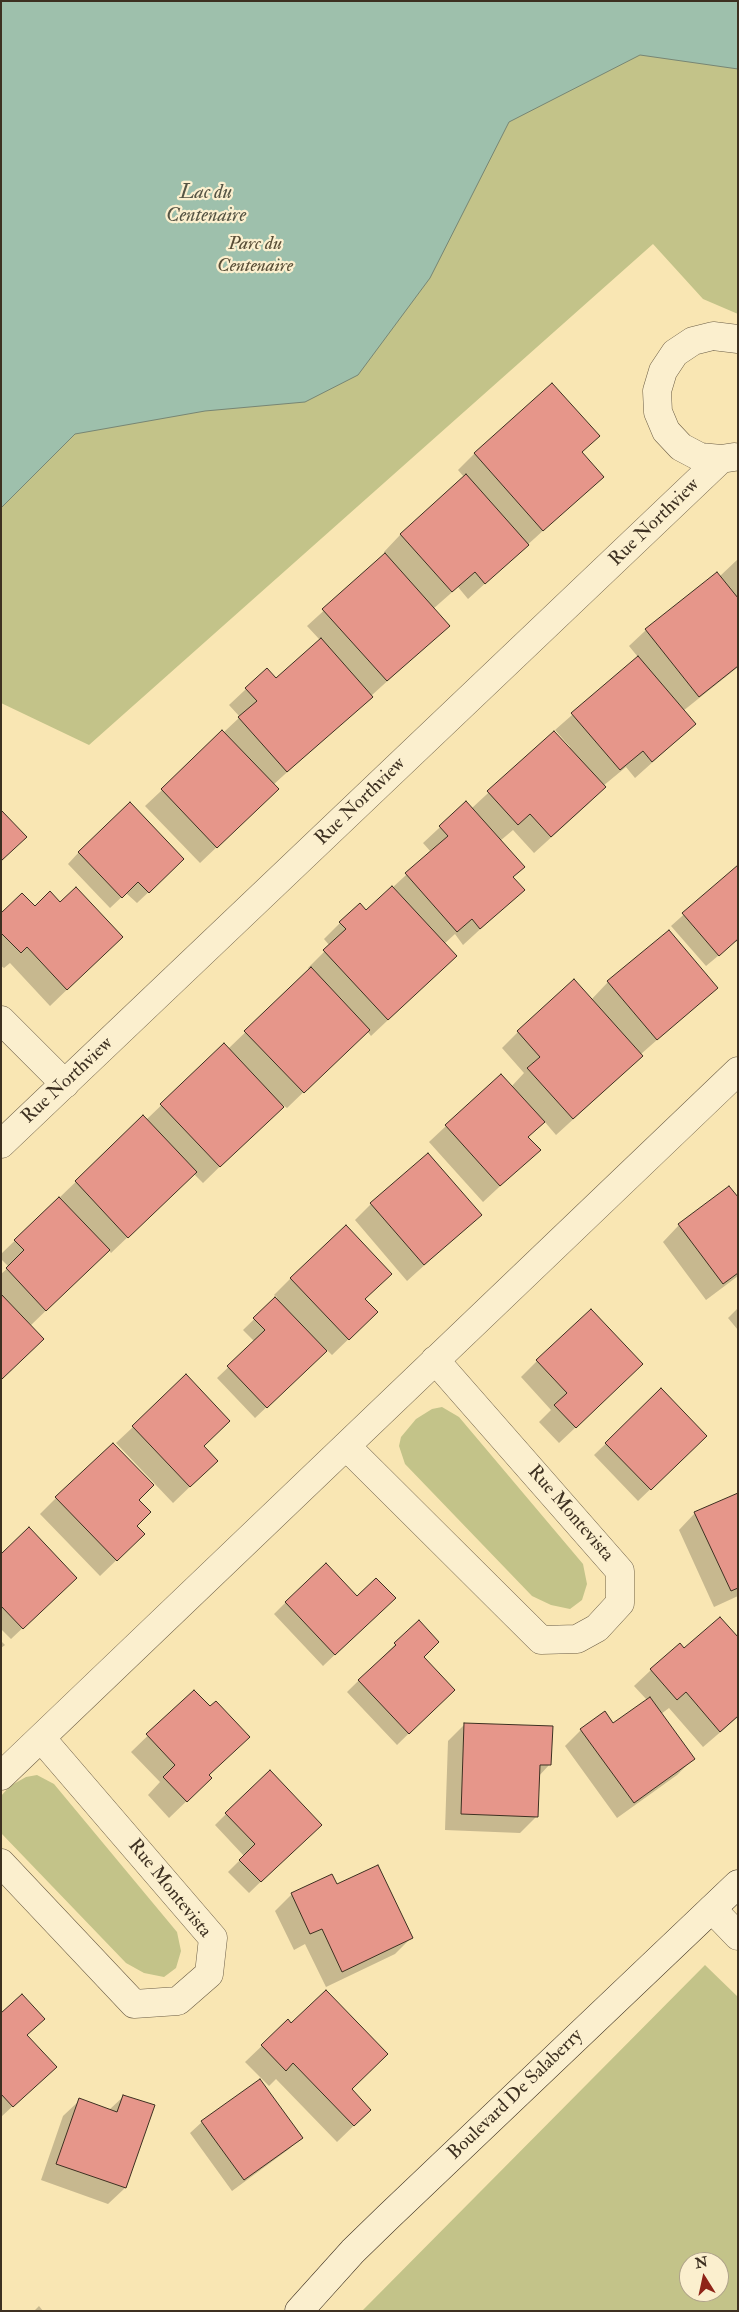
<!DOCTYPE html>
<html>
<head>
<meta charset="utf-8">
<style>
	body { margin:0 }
	#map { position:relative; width:739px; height:2312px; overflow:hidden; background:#f9e6b3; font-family:"IM FELL Double Pica",serif }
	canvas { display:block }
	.frame { position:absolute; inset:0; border:2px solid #3d3021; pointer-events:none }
	.north { position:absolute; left:679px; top:2252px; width:50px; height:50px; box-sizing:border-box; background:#fbefce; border:1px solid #afa389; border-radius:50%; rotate:350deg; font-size:14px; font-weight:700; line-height:20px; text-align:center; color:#3d3021 }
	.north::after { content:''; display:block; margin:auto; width:18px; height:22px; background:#8f2418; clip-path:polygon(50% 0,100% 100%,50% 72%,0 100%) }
</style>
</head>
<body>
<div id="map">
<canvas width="739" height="2312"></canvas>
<div class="frame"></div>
<div class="north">N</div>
</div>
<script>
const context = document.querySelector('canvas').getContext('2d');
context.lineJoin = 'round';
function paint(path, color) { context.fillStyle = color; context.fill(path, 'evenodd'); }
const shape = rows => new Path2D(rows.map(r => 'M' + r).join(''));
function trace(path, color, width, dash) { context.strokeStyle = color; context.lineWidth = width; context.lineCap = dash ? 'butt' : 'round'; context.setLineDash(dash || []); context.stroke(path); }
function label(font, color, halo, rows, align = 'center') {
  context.font = font + ' "IM FELL Double Pica",serif'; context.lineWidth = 4.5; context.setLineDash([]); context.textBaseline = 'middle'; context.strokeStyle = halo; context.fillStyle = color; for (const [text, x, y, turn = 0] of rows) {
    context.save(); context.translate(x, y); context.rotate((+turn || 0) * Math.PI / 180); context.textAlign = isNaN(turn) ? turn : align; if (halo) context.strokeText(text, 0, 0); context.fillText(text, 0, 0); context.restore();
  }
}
const green = shape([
	[1,1,738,1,738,314,703,299,653,244,89,745,1,703],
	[442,1407,459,1417,583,1564,587,1584,582,1600,570,1609,551,1605,532,1596,405,1464,399,1446,401,1437,416,1419,432,1409],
	[37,1775,54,1784,177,1932,181,1951,176,1968,164,1977,144,1973,126,1963,1,1833,1,1796,10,1786,26,1777],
	[705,1965,738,1997,738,2311,362,2311],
	[689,2262,719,2262,719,2292,689,2292]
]);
const water = shape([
	[1,1,738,1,738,69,640,55,509,122,430,278,358,375,305,402,205,411,75,434,1,508,1,1]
]);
const shadow = shape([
	[552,385,598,436,581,453,602,477,468,599,458,587,433,609,448,626,273,785,261,805,200,863,145,806,240,717,229,705,246,689,267,670,276,679,320,640,307,626,386,554,384,552,400,535,464,477,458,470,474,454],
	[738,559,738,667,683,711,695,724,635,778,626,767,603,786,588,804,534,853,513,830,500,841,512,878,523,890,463,945,455,934,444,944,456,956,371,1036,367,1031,287,1108,283,1105,203,1183,194,1174,111,1253,109,1250,30,1326,26,1355,1,1379,1,1274,9,1267,1,1259,1,1254,143,1117,146,1120,224,1045,228,1049,310,970,308,968,330,946,324,939,340,923,366,912,431,852,423,843,466,803,472,808,554,732,568,749,570,747,555,730,638,657,629,646,646,630,717,574,719,577],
	[79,852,171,871,137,903,126,893,110,908,68,864],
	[738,866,738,944,736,941,706,966,671,926],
	[35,908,105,953,50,1006,10,963,4,968,1,966,1,914],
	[608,982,716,988,641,1054,625,1072,556,1135,544,1121,527,1137,539,1150,483,1202,429,1142,446,1126,511,1087,524,1073,502,1048,518,1032,591,1000],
	[729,1188,738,1199,738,1276,706,1300,663,1242,679,1225],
	[371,1204,480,1215,407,1281,355,1220],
	[291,1278,364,1300,360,1328,332,1355,327,1350,255,1418,217,1378,255,1342,243,1330,277,1297,274,1295],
	[738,1308,738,1330,728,1318],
	[537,1361,625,1381,559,1443,539,1422,551,1410,521,1377],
	[661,1390,706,1436,638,1501,594,1455],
	[133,1427,203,1446,200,1477,173,1503,116,1443],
	[738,1494,738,1596,714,1607,679,1530,695,1513],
	[56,1498,138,1500,136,1526,127,1550,100,1576,40,1514],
	[1,1556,64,1589,11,1639,1,1629],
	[357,1598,382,1610,323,1666,274,1614,286,1602],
	[418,1622,422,1657,442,1701,397,1745,347,1692],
	[738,1639,738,1717,703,1747,669,1708,661,1714,693,1759,677,1775,617,1818,565,1746,581,1730,613,1725,647,1700,634,1686,651,1670,684,1650],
	[1,1641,5,1645,1,1648],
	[194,1691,208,1775,194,1794,169,1818,148,1795,160,1782,131,1752],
	[465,1724,550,1764,538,1777,537,1816,520,1833,445,1830,448,1741],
	[226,1814,308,1836,249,1893,228,1872,244,1856,215,1825],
	[332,1875,336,1886,411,1938,395,1954,326,1987,305,1944,294,1950,275,1911,292,1894],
	[1,2015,26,2036,43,2078,1,2117],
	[288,2021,370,2110,337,2142,276,2079,269,2086,245,2062],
	[124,2096,153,2106,125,2188,108,2204,41,2180,63,2116,80,2100,109,2110],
	[202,2122,301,2138,289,2149,232,2191,190,2133],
	[39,2306,43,2311,34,2311]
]);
const building = shape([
	[552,383,600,436,582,452,604,477,543,531,474,453,552,383],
	[466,474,529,545,485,584,475,572,452,592,400,534,466,474],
	[385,553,450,626,387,681,322,609,385,553],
	[717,572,738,598,738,666,699,697,645,629,717,572],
	[321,638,373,697,287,772,238,717,257,701,245,688,267,668,276,678,321,638],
	[638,656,696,724,652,762,643,751,620,770,571,713,638,656],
	[222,730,279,789,217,848,161,789,222,730],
	[554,731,606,787,551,837,530,814,518,825,487,791,554,731],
	[466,801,525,867,513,877,525,890,480,929,472,919,457,932,405,873,448,836,439,826,466,801],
	[130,802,184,859,149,893,138,882,122,898,78,852,130,802],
	[1,810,27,837,1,861,1,810],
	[738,865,738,939,719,956,682,913,738,865],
	[392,886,457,956,388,1020,323,950,346,929,339,922,360,903,366,910,392,886],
	[76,887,123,937,67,990,27,947,21,953,1,933,1,913,22,893,35,906,50,891,60,902,76,887],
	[669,930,718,988,657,1040,607,981,669,930],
	[311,967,370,1030,304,1093,244,1031,311,967],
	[574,979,643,1056,573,1119,527,1068,540,1057,517,1031,574,979],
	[224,1043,284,1107,220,1167,160,1104,224,1043],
	[501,1074,545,1122,528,1137,541,1150,500,1186,445,1125,501,1074],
	[143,1115,197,1172,128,1238,75,1181,143,1115],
	[428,1153,482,1215,424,1265,370,1203,428,1153],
	[729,1186,738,1197,738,1273,723,1284,678,1224,729,1186],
	[59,1197,110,1250,46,1311,6,1268,24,1250,14,1240,59,1197],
	[346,1225,392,1274,365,1299,378,1312,349,1340,290,1278,346,1225],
	[1,1294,44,1339,2,1379,1,1378,1,1294],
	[275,1297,327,1351,267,1408,227,1366,265,1330,253,1318,275,1297],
	[591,1309,643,1364,576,1428,554,1405,567,1393,536,1360,591,1309],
	[186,1374,230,1421,204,1446,218,1461,190,1487,132,1426,186,1374],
	[661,1388,707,1436,651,1490,605,1443,661,1388],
	[113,1443,154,1485,139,1500,151,1512,137,1526,145,1534,117,1561,55,1497,113,1443],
	[738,1493,738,1588,731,1591,694,1512,738,1493],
	[29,1527,77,1578,23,1629,1,1606,1,1554,29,1527],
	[326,1563,357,1596,376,1578,396,1598,335,1655,285,1602,326,1563],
	[720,1617,738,1637,738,1716,720,1732,686,1692,677,1700,650,1669,680,1643,684,1648,720,1617],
	[419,1620,439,1642,424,1657,455,1690,409,1734,358,1680,396,1645,394,1643,419,1620],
	[194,1690,210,1706,216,1701,250,1737,209,1775,212,1778,187,1802,163,1777,175,1765,146,1734,194,1690],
	[650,1697,695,1759,634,1803,580,1729,605,1711,613,1723,650,1697],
	[464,1723,553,1726,551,1765,540,1765,538,1817,461,1814,464,1723],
	[270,1770,322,1825,261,1882,239,1860,255,1844,225,1813,270,1770],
	[378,1865,413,1938,342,1972,322,1929,310,1934,291,1893,332,1874,337,1884,378,1865],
	[326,1990,388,2054,352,2089,371,2110,354,2126,293,2063,286,2071,261,2045,288,2019,291,2023,326,1990],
	[22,1994,45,2019,27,2035,57,2067,13,2107,1,2094,1,2013,22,1994],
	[260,2079,303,2138,244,2180,201,2121,260,2079],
	[123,2095,155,2105,126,2188,56,2164,79,2098,117,2112,123,2095]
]);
const street = shape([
	[734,457,721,459,700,457,681,447,666,431,658,412,657,391,663,371,675,353,693,341,713,336,738,339],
	[1,1020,65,1084],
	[1,1144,721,459],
	[346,1446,541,1640,577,1639,597,1628,620,1603,620,1571,435,1360],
	[1,1776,738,1071],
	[1,1863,134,2004,178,2001,209,1974,213,1938,41,1738],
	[712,1909,738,1936]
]);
const secondary = shape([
	[299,2311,353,2251,388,2217,738,1884]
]);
const parkNames = [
	["Parc du",255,245],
	["Centenaire",255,267]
];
const streetNames = [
	["Rue Northview",655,523,-44],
	["Rue Northview",361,802,-44],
	["Rue Northview",68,1081,-43],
	["Rue Montevista",570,1514,49],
	["Rue Montevista",169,1889,51],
	["Boulevard De Salaberry",516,2095,-44]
];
const waterNames = [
	["Lac du",206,194],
	["Centenaire",206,217]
];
paint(green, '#c3c389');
paint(water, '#9ec0ac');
trace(water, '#778674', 1);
paint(shadow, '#0003');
paint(building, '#e6968a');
trace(building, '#3d3021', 1);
trace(street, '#6c5e46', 29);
trace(secondary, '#3d3021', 29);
trace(street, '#fbefce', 28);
trace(secondary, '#fbefce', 28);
label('italic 19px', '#584d36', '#fbefce', parkNames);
label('19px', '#3d3021', '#fbefce', streetNames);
label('italic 20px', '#555444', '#fbefce', waterNames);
</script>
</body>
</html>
